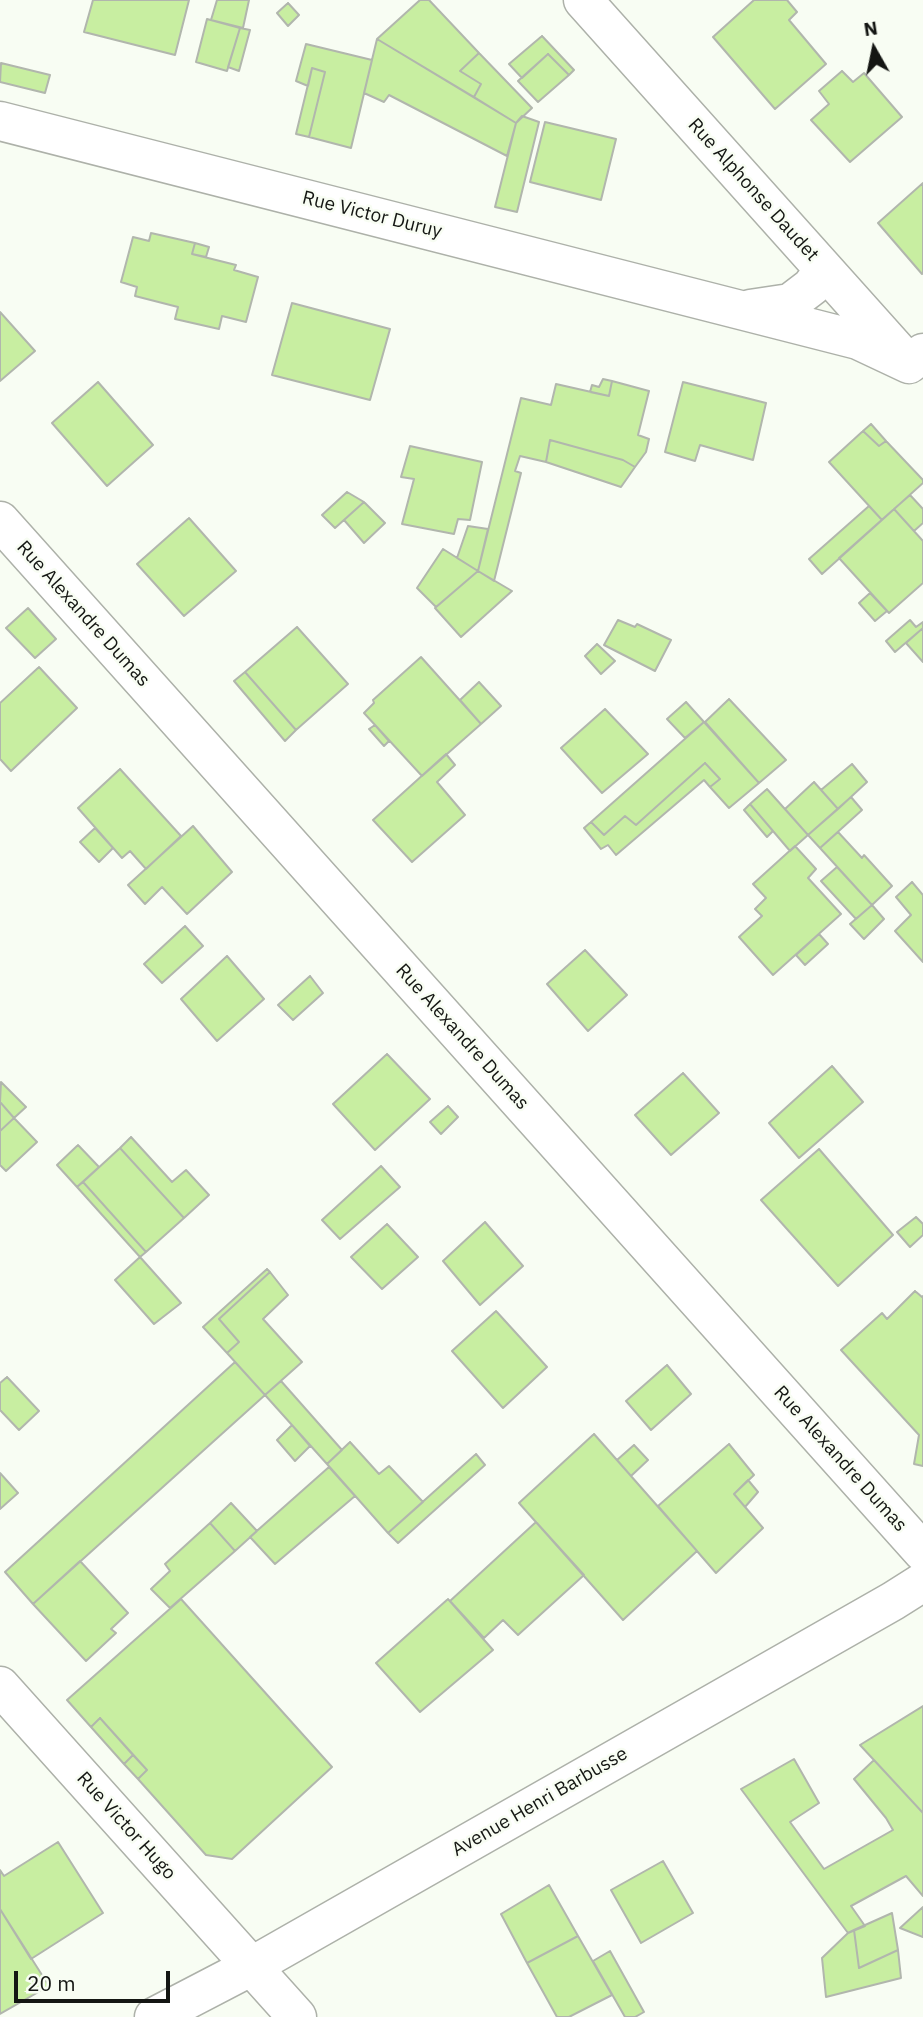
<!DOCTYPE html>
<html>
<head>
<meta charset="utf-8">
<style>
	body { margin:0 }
	#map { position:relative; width:923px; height:2017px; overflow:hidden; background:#f8fdf3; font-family:"IBM Plex Sans",sans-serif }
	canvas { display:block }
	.north { position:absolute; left:839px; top:14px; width:70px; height:70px; -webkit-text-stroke:5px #f8fdf3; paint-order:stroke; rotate:351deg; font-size:19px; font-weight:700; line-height:28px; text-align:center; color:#141613 }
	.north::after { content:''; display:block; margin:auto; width:24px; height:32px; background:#141613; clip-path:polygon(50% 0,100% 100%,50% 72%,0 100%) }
	.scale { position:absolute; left:14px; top:1971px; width:156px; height:32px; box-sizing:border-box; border:4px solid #141613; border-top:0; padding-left:9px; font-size:21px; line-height:24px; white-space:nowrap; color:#141613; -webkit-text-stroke:5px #f8fdf3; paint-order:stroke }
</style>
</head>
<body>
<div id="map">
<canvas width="923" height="2017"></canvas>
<div class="north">N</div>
<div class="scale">20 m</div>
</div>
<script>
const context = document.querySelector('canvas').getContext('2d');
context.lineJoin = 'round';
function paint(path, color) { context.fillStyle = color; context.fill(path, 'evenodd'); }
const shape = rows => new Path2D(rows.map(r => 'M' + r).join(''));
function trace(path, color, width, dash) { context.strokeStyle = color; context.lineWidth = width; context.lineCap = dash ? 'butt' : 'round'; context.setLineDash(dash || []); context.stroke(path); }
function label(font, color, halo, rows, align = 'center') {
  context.font = font + ' "IBM Plex Sans",sans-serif'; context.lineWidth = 5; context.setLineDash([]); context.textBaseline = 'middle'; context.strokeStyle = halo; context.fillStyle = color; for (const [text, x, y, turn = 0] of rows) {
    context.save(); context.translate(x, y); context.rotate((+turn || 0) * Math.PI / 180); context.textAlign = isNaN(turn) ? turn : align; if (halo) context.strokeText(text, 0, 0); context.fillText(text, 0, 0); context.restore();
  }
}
const building = shape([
	[93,0,189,0,175,55,84,32,93,0],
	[217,0,249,0,243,28,211,20,217,0],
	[420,0,429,0,479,53,460,71,481,84,474,97,377,39,420,0],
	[754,0,787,0,797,12,789,20,826,64,775,109,713,37,754,0],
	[288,3,299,15,288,26,277,13,288,3],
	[207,19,240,28,227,71,196,62,207,19],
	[240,28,250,30,239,71,228,67,240,28],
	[542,36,574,70,569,75,548,54,522,78,509,64,542,36],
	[377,39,516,123,507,156,389,95,384,102,364,93,377,39],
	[306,44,372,60,351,148,309,137,325,72,312,68,308,86,296,81,306,44],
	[479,53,532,108,516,123,474,97,481,84,460,71,479,53],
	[548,54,569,75,538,102,518,81,548,54],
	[1,63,50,75,45,93,0,82,1,63],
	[312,68,325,72,309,137,296,134,312,68],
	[842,71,853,82,864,73,902,117,850,162,811,120,829,104,819,91,842,71],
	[522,116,539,122,517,212,495,207,516,123,522,116],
	[545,122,616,139,601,200,530,182,545,122],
	[923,183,923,273,922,274,878,223,923,183],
	[151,233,195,243,192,254,236,265,234,270,258,277,246,322,222,316,219,329,175,319,178,307,135,296,137,287,121,282,133,237,149,241,151,233],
	[195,243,209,247,206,257,192,254,195,243],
	[292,303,390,329,370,400,272,375,292,303],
	[0,312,35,351,0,381,0,312],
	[603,379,612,381,609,396,590,392,592,385,599,387,603,379],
	[612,381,649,391,638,435,649,439,646,452,635,467,623,460,550,440,546,462,520,456,515,471,521,473,494,581,478,571,521,398,551,405,556,384,609,396,612,381],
	[98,382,153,445,107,486,52,423,98,382],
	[683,382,766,403,753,460,700,445,695,461,665,452,683,382],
	[871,424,886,441,879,446,863,431,871,424],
	[863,431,879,446,886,441,923,480,923,483,882,520,829,462,863,431],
	[550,440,623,460,635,467,621,487,546,462,550,440],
	[410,446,482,462,470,520,458,519,454,534,402,524,414,479,401,477,410,446],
	[347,492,364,502,335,528,322,515,347,492],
	[910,495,923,509,923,523,914,531,894,509,910,495],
	[364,502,385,523,364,543,344,520,364,502],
	[869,506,882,520,822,574,809,559,869,506],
	[894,509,923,541,923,583,889,613,839,558,894,509],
	[189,518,236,571,184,616,137,564,189,518],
	[468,526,488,529,478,571,457,558,468,526],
	[443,549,478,571,436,607,417,588,443,549],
	[478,571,512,591,461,637,435,608,478,571],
	[870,593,887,611,875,621,859,603,870,593],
	[28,608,56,639,35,658,6,628,28,608],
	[618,620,635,627,637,624,671,640,655,671,604,645,618,620],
	[910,620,916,627,923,622,923,628,895,652,886,641,910,620],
	[297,627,348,684,296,730,245,672,297,627],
	[923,628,923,662,906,643,923,628],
	[597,644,615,661,601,674,585,656,597,644],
	[421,657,481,724,422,776,364,713,374,703,373,700,421,657],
	[39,667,77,708,11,771,0,759,0,703,39,667],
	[245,672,296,730,285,741,234,681,245,672],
	[479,682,501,706,481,724,460,700,479,682],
	[729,699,786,760,759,783,705,722,729,699],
	[686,702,704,722,685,738,667,719,686,702],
	[605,709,648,754,602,793,561,748,605,709],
	[704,722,759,783,729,808,710,787,720,779,705,763,636,825,625,816,604,835,591,822,704,722],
	[375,725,389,741,384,746,369,729,375,725],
	[446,754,455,765,437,782,465,815,412,862,373,820,446,754],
	[705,763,720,779,710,787,704,780,616,855,608,845,601,849,584,828,591,822,604,835,625,816,636,825,705,763],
	[852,764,867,782,838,809,821,790,852,764],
	[120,769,181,836,146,869,130,851,122,858,78,808,120,769],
	[814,782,838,809,808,835,785,809,814,782],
	[767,789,808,835,790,851,750,804,767,789],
	[851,797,862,810,820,848,808,835,851,797],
	[750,804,773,831,767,837,744,810,750,804],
	[193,826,232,872,187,914,162,887,145,904,128,885,193,826],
	[95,828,113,848,99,862,80,842,95,828],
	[838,832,862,858,864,855,892,886,872,905,820,848,838,832],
	[795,846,816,869,808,878,841,914,773,975,739,937,762,916,755,909,766,898,753,884,795,846],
	[837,867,872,905,856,919,821,881,837,867],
	[912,882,923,895,923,962,895,931,911,915,896,897,912,882],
	[872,905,884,919,864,939,850,924,872,905],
	[185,926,203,946,162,983,144,964,185,926],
	[819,934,828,944,805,965,796,955,819,934],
	[585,950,627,995,588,1031,547,984,585,950],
	[227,956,264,999,217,1041,181,999,227,956],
	[310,976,323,993,293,1020,278,1005,310,976],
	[387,1054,430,1099,375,1150,333,1104,387,1054],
	[832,1066,863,1102,799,1158,769,1123,832,1066],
	[683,1073,719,1113,671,1155,635,1115,683,1073],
	[1,1082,26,1107,14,1118,0,1102,1,1082],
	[0,1102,14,1118,0,1131,0,1102],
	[448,1106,458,1117,441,1134,430,1122,448,1106],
	[14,1118,37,1142,6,1171,0,1165,0,1131,14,1118],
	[131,1137,172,1182,186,1170,209,1195,184,1218,120,1148,131,1137],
	[78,1145,99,1167,77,1187,57,1165,78,1145],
	[120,1148,184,1218,146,1252,83,1182,120,1148],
	[819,1149,893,1235,838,1286,761,1200,819,1149],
	[381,1166,400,1187,340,1239,322,1220,381,1166],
	[83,1182,146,1252,140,1257,77,1187,83,1182],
	[916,1217,923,1224,923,1235,910,1247,897,1232,916,1217],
	[485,1222,523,1266,480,1305,443,1261,485,1222],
	[387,1224,418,1257,382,1289,351,1257,387,1224],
	[140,1257,181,1303,154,1324,115,1280,140,1257],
	[267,1269,270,1272,219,1319,239,1342,227,1353,203,1327,267,1269],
	[270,1272,288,1295,263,1319,302,1362,265,1395,227,1353,239,1342,219,1319,270,1272],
	[915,1291,922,1297,923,1296,923,1466,914,1464,919,1435,841,1350,882,1313,887,1319,915,1291],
	[496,1311,547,1367,503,1408,452,1351,496,1311],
	[235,1362,265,1395,33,1604,5,1572,235,1362],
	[667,1365,691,1394,651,1430,626,1401,667,1365],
	[7,1377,39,1411,19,1430,0,1410,0,1383,7,1377],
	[281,1381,342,1450,327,1464,265,1395,281,1381],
	[292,1425,310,1446,295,1461,277,1440,292,1425],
	[594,1434,697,1551,623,1620,519,1503,594,1434],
	[350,1442,379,1474,389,1466,423,1502,388,1533,327,1464,350,1442],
	[729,1444,754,1475,734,1494,763,1528,716,1573,658,1506,729,1444],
	[634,1445,648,1460,631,1476,617,1460,634,1445],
	[476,1454,485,1465,398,1543,388,1533,476,1454],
	[329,1467,355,1496,275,1564,250,1537,329,1467],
	[0,1473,18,1493,0,1509,0,1473],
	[748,1480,758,1492,745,1507,734,1494,748,1480],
	[231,1503,257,1531,235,1551,210,1523,231,1503],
	[536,1522,584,1575,518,1635,503,1620,484,1638,450,1601,536,1522],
	[210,1523,235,1551,170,1608,151,1589,170,1571,165,1564,210,1523],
	[80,1561,128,1613,111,1629,116,1633,86,1661,33,1604,80,1561],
	[181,1599,332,1767,232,1859,206,1855,138,1779,147,1770,100,1718,91,1727,67,1700,181,1599],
	[448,1599,493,1650,420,1712,376,1663,448,1599],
	[923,1706,923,1813,860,1745,923,1706],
	[100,1718,133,1755,124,1764,91,1727,100,1718],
	[133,1755,147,1770,138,1779,124,1764,133,1755],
	[794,1759,819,1803,790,1822,824,1869,893,1830,886,1818,854,1779,874,1760,923,1813,923,1896,906,1876,851,1906,865,1926,848,1933,741,1789,794,1759],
	[58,1842,103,1913,31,1959,0,1909,0,1870,4,1876,58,1842],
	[663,1861,693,1913,641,1943,611,1890,663,1861],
	[549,1885,578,1936,527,1963,501,1914,549,1885],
	[923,1907,923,1937,900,1928,923,1907],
	[0,1909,49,1986,0,2014,0,1909],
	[892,1913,898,1950,859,1968,854,1930,892,1913],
	[854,1930,859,1968,898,1950,901,1978,826,1997,822,1958,848,1933,854,1930],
	[578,1936,612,1995,569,2017,557,2017,527,1963,578,1936],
	[610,1951,644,2012,635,2017,625,2017,593,1961,610,1951]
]);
const minor = shape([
	[583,0,899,353],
	[0,121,858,340,909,364,923,353],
	[750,309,790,303,811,287,824,270],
	[0,521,923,1552],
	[0,1686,297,2017]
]);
const major = shape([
	[154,2017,252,1966,893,1601,923,1582]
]);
const streetNames = [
	["Rue Alphonse Daudet",753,190,48],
	["Rue Victor Duruy",372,215,14],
	["Rue Alexandre Dumas",83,614,48],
	["Rue Alexandre Dumas",462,1037,48],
	["Rue Alexandre Dumas",840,1459,48],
	["Avenue Henri Barbusse",540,1802,-30],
	["Rue Victor Hugo",126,1826,48]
];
paint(building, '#c8eea1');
trace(building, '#b1b6ad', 2);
trace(minor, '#adb1a9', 41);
trace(major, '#adb1a9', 41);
trace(minor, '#fff', 38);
trace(major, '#fff', 38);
label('19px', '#141613', '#f8fdf3', streetNames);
</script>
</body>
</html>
